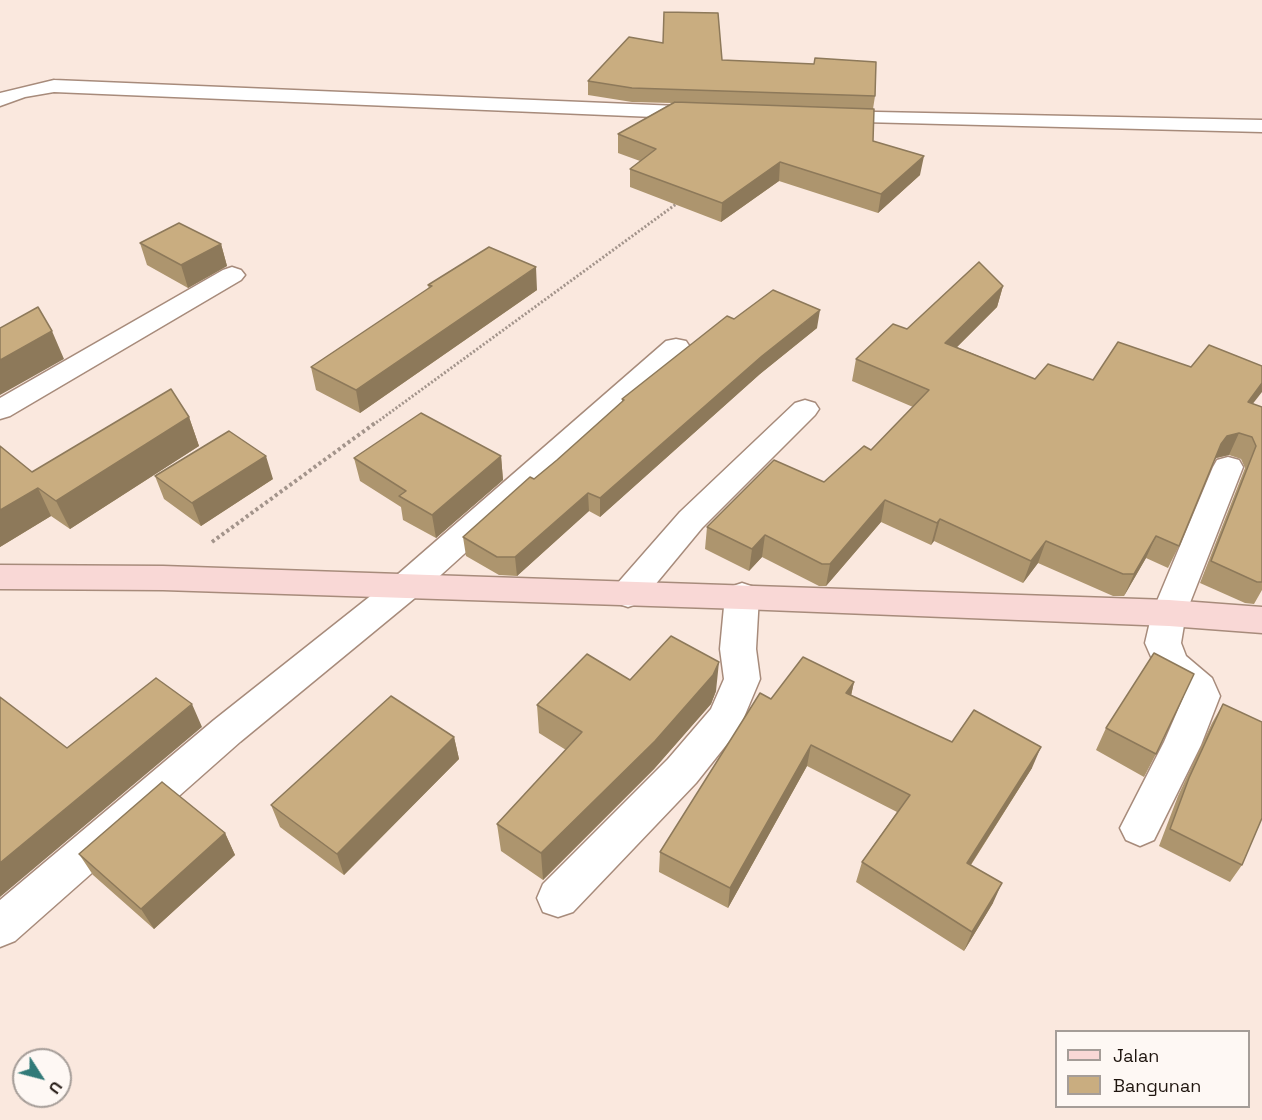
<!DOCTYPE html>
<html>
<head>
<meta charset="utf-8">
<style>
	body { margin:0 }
	#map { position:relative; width:1262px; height:1120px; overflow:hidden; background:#fae8de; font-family:"Space Grotesk",sans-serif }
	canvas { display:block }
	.legend { position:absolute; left:1055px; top:1030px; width:195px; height:78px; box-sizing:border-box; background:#fef8f4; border:2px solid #a59d98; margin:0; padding:8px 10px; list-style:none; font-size:18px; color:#1f150f }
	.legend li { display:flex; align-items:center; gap:12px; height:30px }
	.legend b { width:30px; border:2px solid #a59d98 }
	.north { position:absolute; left:12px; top:1048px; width:60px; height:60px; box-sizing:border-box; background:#fef8f4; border:2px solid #a59d98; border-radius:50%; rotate:126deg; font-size:16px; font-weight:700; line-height:24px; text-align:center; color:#1f150f }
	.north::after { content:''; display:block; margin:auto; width:21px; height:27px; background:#317a78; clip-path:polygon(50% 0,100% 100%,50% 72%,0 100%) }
</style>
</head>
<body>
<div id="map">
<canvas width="1262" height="1120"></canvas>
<ul class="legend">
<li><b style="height:8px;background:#f9d8d6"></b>Jalan</li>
<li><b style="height:16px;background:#c9ad80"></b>Bangunan</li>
</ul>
<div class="north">U</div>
</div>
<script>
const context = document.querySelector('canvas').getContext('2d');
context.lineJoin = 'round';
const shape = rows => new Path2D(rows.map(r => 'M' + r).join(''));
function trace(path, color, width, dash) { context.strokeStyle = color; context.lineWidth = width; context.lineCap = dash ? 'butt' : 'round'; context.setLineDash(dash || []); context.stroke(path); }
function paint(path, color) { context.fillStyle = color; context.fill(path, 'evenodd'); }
const pathFar1 = shape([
	[373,425,679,202]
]);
const path = shape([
	[212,542,375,423]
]);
const street = shape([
	[54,80,702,107,709,109,712,113,709,117,702,119,54,92,25,97,0,106,0,93,54,80],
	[829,111,1262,120,1262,132,822,121,818,117,822,113,829,111],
	[232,267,241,270,245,275,241,280,10,416,0,419,0,398,223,270,232,267],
	[676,339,686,341,690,347,686,353,421,593,240,742,15,941,0,947,0,900,214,720,397,575,666,341,676,339],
	[805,400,815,403,819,409,815,415,702,528,640,603,628,607,616,603,611,594,616,585,680,512,795,403,805,400],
	[1228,457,1239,460,1243,467,1186,613,1181,643,1186,656,1212,678,1220,696,1201,745,1154,840,1140,846,1126,840,1120,828,1164,742,1184,696,1159,675,1145,643,1152,613,1213,467,1217,460,1228,457],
	[742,583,754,587,759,596,756,649,760,679,739,729,696,783,573,912,558,917,543,912,537,898,543,884,668,759,711,709,724,679,720,649,725,596,730,587,742,583]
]);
const secondary = shape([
	[0,565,163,566,1169,600,1262,607,1262,633,1169,626,742,609,163,590,0,589,0,565]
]);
const wall = shape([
	[663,43,722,60,875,96,873,109,873,141,920,175,878,213,779,181,721,222,630,187,630,169,640,161,618,153,618,134,672,103,632,102,588,95,588,81],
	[140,243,221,244,227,266,188,288,147,265],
	[428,285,537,290,360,413,316,390,311,367,429,289],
	[1003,286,997,307,957,347,1035,379,1093,380,1253,404,1262,407,1262,590,1254,604,1245,603,1200,583,1245,468,1241,459,1229,455,1216,458,1214,461,1179,546,1168,568,1146,558,1124,596,1113,596,1038,563,1023,583,934,541,931,545,881,522,826,586,819,586,762,557,749,571,705,549,707,527,824,482,871,450,913,407,852,381,856,359,907,329],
	[734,319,817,328,760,374,600,517,589,511,517,576,499,575,466,556,463,537,557,460,622,402,622,399],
	[189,417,199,446,70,529,51,516,0,547,0,446,32,472],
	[501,456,503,480,436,538,403,520,401,507,360,481,354,458],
	[155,476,273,479,201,526,164,499],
	[630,680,716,691,711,704,654,769,543,880,501,851,497,824,566,750,539,733,537,705],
	[854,682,851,696,952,742,1032,768,971,865,993,903,964,951,856,882,862,862,897,812,807,766,728,908,659,872,660,852,771,699],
	[1223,704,1242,865,1230,882,1159,846,1178,796,1212,723],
	[1106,728,1156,754,1144,777,1096,750],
	[454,737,459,759,344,875,280,827,271,805],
	[225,833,235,855,154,929,93,875,79,854]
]);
const shadedWall = shape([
	[924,156,920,175,878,213,881,194],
	[780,162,779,181,721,222,722,203],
	[221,244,227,266,188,288,181,265],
	[536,267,537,290,360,413,356,390],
	[1003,286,997,307,940,364,945,343],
	[820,310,817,328,760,374,600,517,600,498,762,356],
	[52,331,64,359,0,395,0,360],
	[1262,383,1262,392,1237,424,1248,402],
	[189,417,199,446,70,529,56,501],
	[1239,433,1229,455,1216,458,1211,466,1221,444,1227,436],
	[266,456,273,479,201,526,192,503],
	[501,456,503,480,436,538,432,515],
	[38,488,51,516,0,547,0,510],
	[588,493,589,511,517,576,515,557],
	[885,500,881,522,826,586,830,564],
	[940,519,934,541,931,545,937,523],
	[765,535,762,557,749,571,752,549],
	[1156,536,1146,558,1124,596,1134,574],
	[1046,541,1038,563,1023,583,1031,561],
	[719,662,716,691,711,704,654,769,543,880,541,853],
	[854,682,849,704,846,693],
	[192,704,202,727,0,897,0,863],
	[454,737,459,759,344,875,337,854],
	[811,745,807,766,728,908,730,888],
	[1041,747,1032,768,959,883,967,863],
	[225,833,235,855,154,929,141,909],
	[1002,883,993,903,964,951,972,932]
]);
const building = shape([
	[664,12,718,13,722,60,814,64,815,58,876,62,875,96,632,88,588,81,629,37,663,43,664,12],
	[675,102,874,109,873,141,924,156,881,194,780,162,722,203,630,169,656,149,618,134,675,102],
	[179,223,221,244,181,265,140,243,179,223],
	[489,247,536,267,356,390,311,367,432,286,428,285,489,247],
	[979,262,1003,286,945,343,1035,379,1048,364,1093,380,1118,342,1191,367,1209,345,1262,366,1262,383,1248,402,1262,407,1262,582,1257,582,1211,561,1256,446,1252,437,1239,433,1227,436,1221,444,1179,546,1156,536,1134,574,1123,574,1046,541,1031,561,940,519,937,523,885,500,830,564,822,564,765,535,752,549,707,527,774,460,824,482,864,446,871,450,929,390,856,359,893,324,907,329,979,262],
	[773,290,820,310,762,356,600,498,588,493,515,557,497,557,463,537,530,477,534,479,557,460,624,400,622,399,727,316,734,319,773,290],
	[38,307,52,331,0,360,0,328,38,307],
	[171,389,189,417,56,501,38,488,0,510,0,446,32,472,171,389],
	[421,413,501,456,432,515,399,496,406,491,354,458,421,413],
	[229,431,266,456,192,503,155,476,229,431],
	[671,636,719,662,713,675,655,741,541,853,497,824,582,732,537,705,587,654,630,680,671,636],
	[1154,653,1194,674,1156,754,1106,728,1154,653],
	[803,657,854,682,846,693,952,742,974,710,1041,747,967,863,1002,883,972,932,862,862,910,795,811,745,730,888,660,852,760,693,771,699,803,657],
	[156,678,192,704,0,863,0,697,67,748,156,678],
	[391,696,454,737,337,854,271,805,391,696],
	[1223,704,1262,722,1262,818,1242,865,1170,829,1189,778,1223,704],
	[162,782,225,833,141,909,79,854,162,782]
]);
trace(street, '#a78b7b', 3);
trace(secondary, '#a78b7b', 3);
trace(pathFar1, '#a3948b', 3, [2, 2]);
trace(path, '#a3948b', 4, [3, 3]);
paint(street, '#fff');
paint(secondary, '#f9d8d6');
paint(wall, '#ad956e');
paint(shadedWall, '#8d795a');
paint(building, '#c9ad80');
trace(building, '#8d795a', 1.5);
</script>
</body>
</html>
